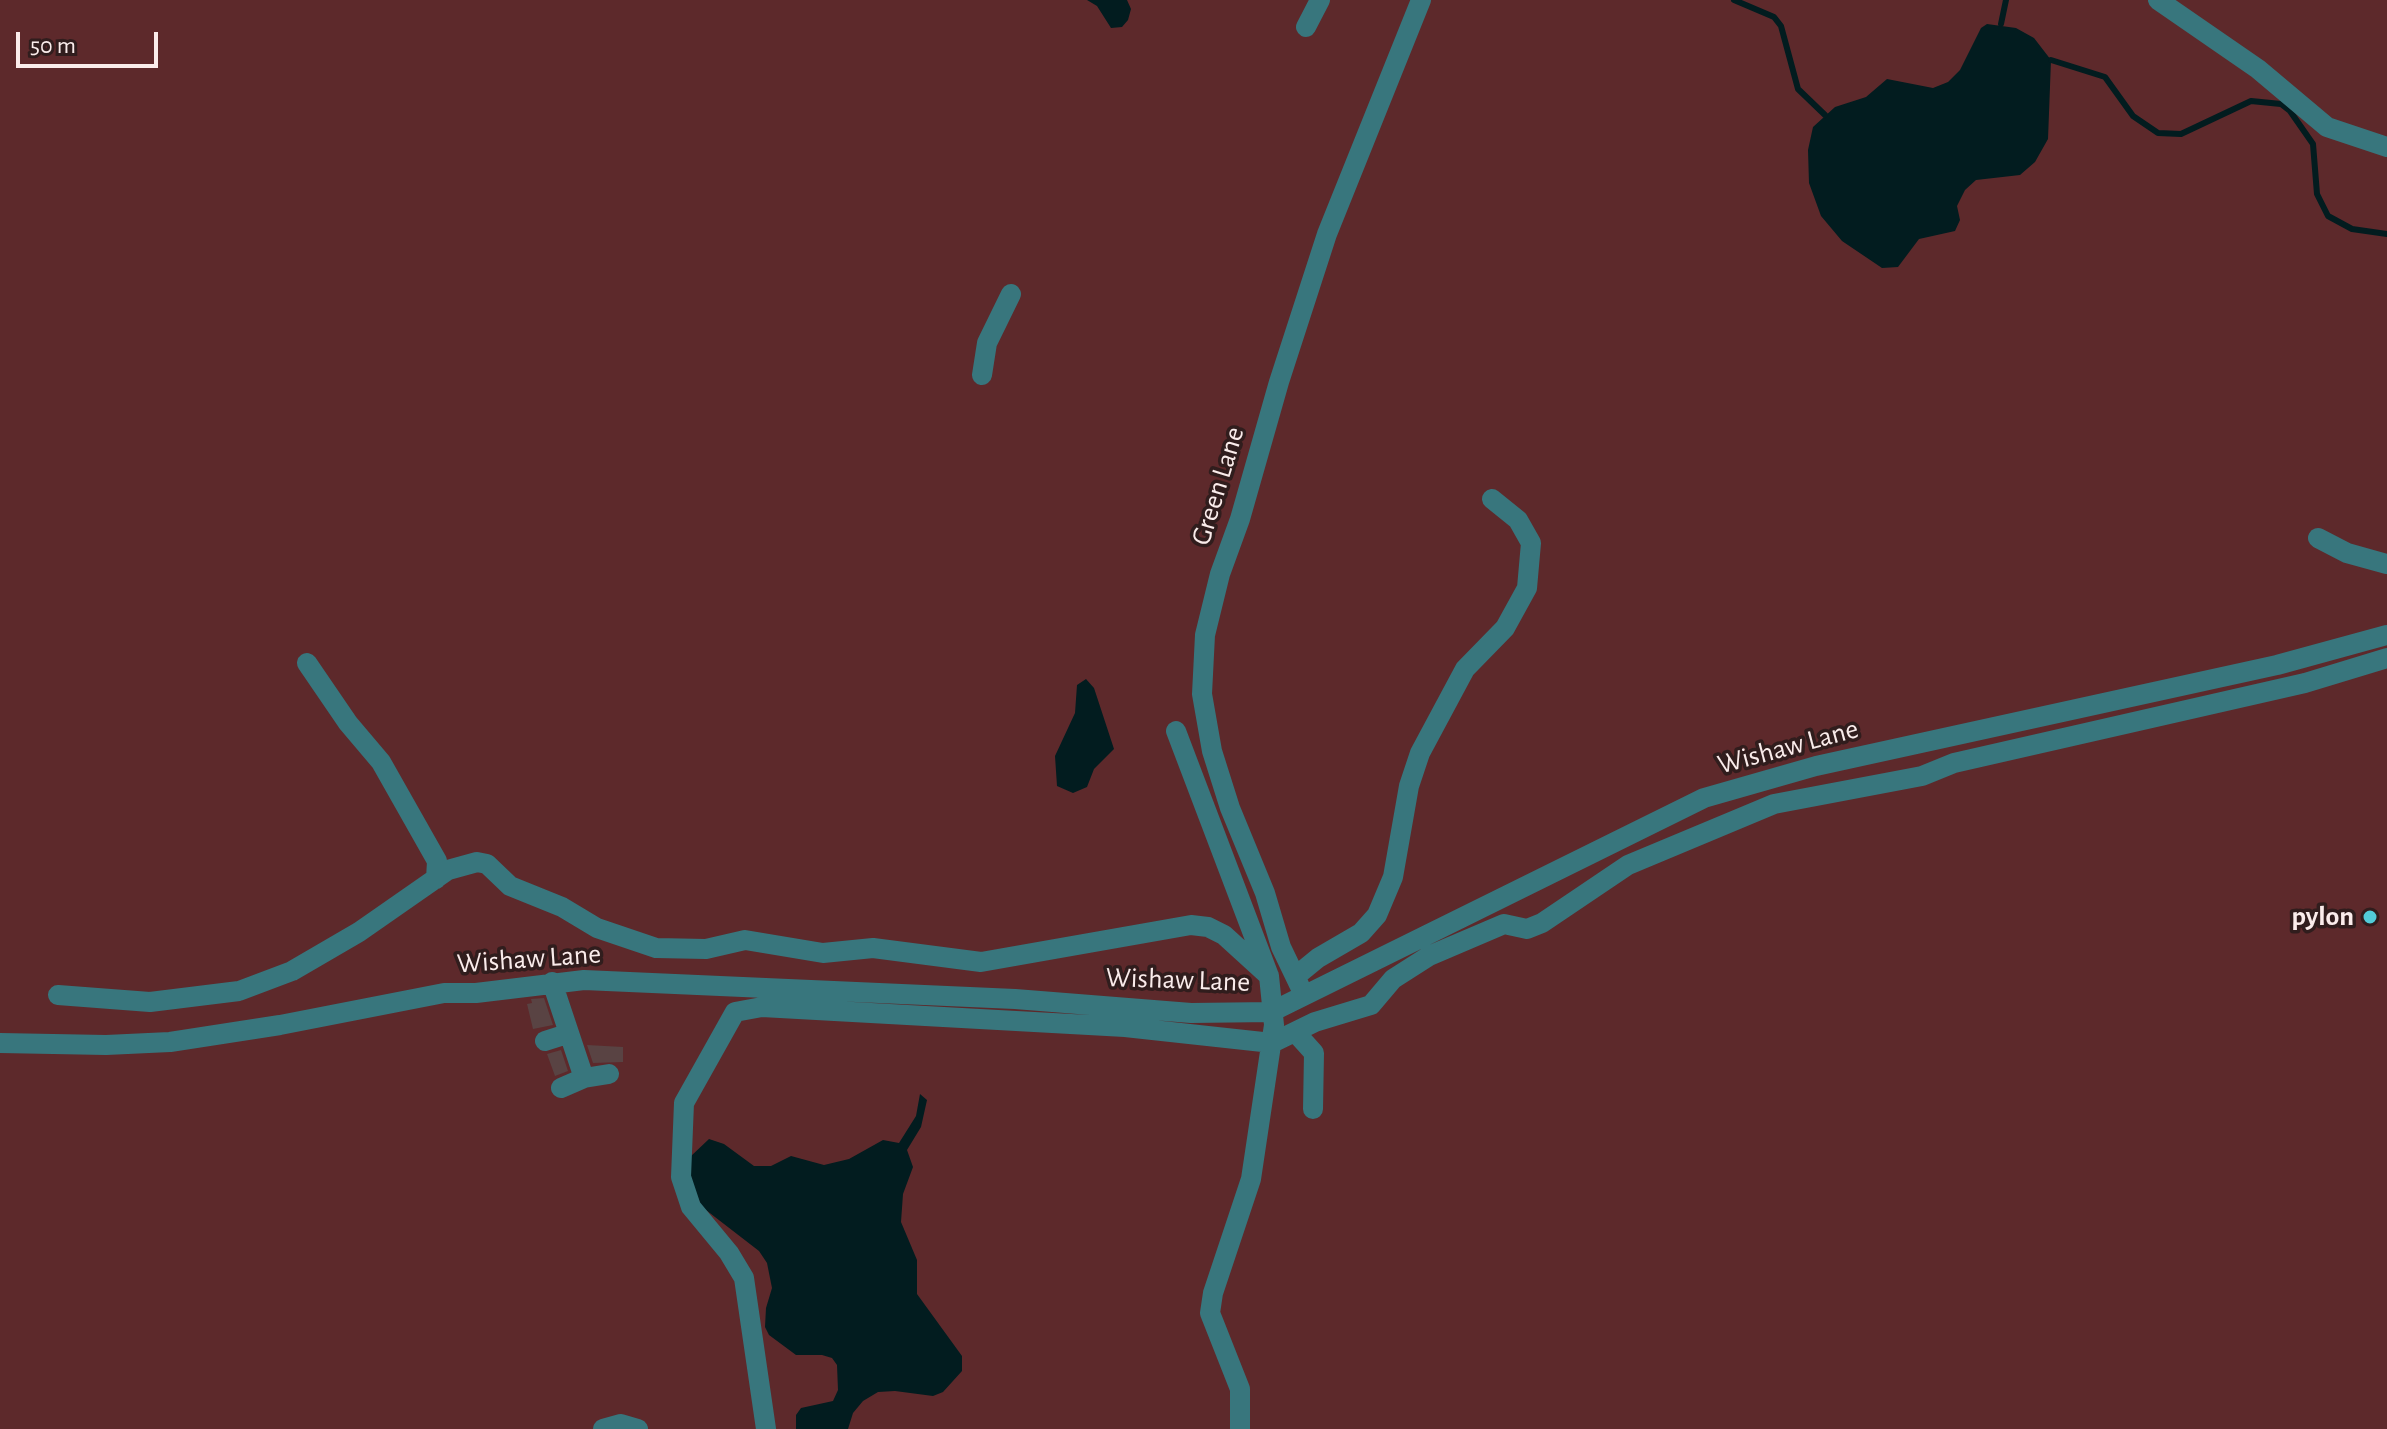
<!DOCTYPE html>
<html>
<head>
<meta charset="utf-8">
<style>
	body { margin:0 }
	#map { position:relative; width:2387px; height:1429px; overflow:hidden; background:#3b2626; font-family:"Alegreya Sans",sans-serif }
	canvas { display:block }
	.scale { position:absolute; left:16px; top:32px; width:142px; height:36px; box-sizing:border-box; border:4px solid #faeceb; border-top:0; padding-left:10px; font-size:24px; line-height:28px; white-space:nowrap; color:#faeceb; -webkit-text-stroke:6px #301d1d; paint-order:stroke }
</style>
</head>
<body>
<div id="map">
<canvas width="2387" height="1429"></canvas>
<div class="scale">50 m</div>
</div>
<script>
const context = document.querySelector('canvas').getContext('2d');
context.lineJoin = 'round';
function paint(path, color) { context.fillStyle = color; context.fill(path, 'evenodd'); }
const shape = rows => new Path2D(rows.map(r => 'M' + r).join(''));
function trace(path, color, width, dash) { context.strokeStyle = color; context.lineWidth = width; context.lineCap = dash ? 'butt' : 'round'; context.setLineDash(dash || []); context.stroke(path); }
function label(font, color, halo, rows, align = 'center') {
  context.font = font + ' "Alegreya Sans",sans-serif'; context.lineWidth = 7; context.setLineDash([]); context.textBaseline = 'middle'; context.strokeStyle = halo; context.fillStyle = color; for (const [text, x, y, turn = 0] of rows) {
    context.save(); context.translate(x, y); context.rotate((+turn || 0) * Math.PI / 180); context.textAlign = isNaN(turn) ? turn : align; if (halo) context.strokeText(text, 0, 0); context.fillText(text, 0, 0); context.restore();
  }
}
const green = shape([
	[0,0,2387,0,2387,1429,0,1429]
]);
const water = shape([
	[1087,0,1127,0,1131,9,1128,20,1122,27,1111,28,1097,6],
	[1987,24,2016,28,2034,38,2051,60,2048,139,2035,162,2020,175,1976,180,1965,190,1957,206,1960,220,1955,231,1919,239,1898,267,1882,268,1842,241,1821,216,1809,183,1808,150,1813,127,1835,107,1866,97,1887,79,1933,88,1948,82,1960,70,1981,28],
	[1086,679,1094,688,1114,749,1094,769,1087,787,1073,793,1057,786,1055,756,1075,713,1077,685],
	[920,1094,927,1100,921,1127,907,1150,913,1167,903,1194,901,1222,917,1260,917,1294,962,1356,962,1371,943,1392,933,1396,895,1391,878,1392,863,1401,853,1413,848,1429,796,1429,796,1415,801,1408,833,1401,838,1390,837,1365,832,1358,822,1355,796,1355,769,1335,765,1327,766,1308,772,1288,767,1263,759,1251,702,1207,690,1180,690,1157,709,1139,724,1144,754,1166,771,1166,791,1156,824,1165,849,1159,883,1140,899,1143,916,1116]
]);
const stream = shape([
	[1734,0,1774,17,1781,26,1798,89,1825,115],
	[2001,24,2006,0],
	[2051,60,2105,77,2133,116,2158,133,2181,134,2251,101,2281,104,2290,111,2313,144,2317,194,2328,216,2352,229,2387,234]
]);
const building = shape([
	[544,998,553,1025,533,1029,527,1004,532,1003,531,999],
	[587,1045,623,1047,623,1062,593,1063],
	[561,1050,568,1071,555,1076,547,1054]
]);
const minor = shape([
	[2158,0,2258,69,2327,127,2387,147],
	[1306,27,1320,0],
	[982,375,987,343,1011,294],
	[2318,538,2347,553,2387,564],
	[307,663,348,723,381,762,437,861,436,879],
	[1176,731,1269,976,1274,1025,1251,1179,1213,1293,1210,1313,1240,1389,1240,1429],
	[1296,976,1318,958,1361,933,1377,915,1393,877,1409,786,1420,753,1465,669,1505,628,1527,588,1531,543,1518,520,1492,499],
	[552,982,584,1078],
	[58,995,150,1002,239,991,292,971,359,932,448,870,477,862,487,864,510,886,562,907,597,928,656,948,706,949,745,940,823,953,873,948,981,962,1191,925,1208,927,1224,935,1269,976],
	[1304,995,1281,947,1265,893,1230,808,1212,751,1202,694,1205,635,1220,574,1240,519,1279,382,1327,234,1421,0],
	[1296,1033,1314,1053,1313,1109],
	[545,1041,567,1034],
	[0,1043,106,1045,170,1042,280,1025,444,993,476,993,584,980,1015,999,1191,1013,1271,1012,1704,798,1816,766,2277,665,2387,635],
	[561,1088,584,1078,609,1074],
	[603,1429,621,1424,638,1429],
	[766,1429,744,1278,729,1253,691,1207,681,1177,684,1103,735,1012,762,1007,1125,1027,1272,1043,1315,1022,1371,1005,1393,979,1429,956,1504,924,1527,929,1542,923,1628,865,1774,804,1922,776,1954,763,2305,683,2387,658]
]);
const markers = [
	[2370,917,8,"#52cbd8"]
];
const streetNames = [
	["Green Lane",1218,486,-73],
	["Wishaw Lane",1788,747,-15],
	["Wishaw Lane",529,959,-4],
	["Wishaw Lane",1178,980,2]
];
const poiNames = [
	["pylon",2354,917]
];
paint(green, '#5d292b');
paint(water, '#021c1f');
trace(stream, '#021c1f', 6);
paint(building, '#594343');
trace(minor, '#38767d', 20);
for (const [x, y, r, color] of markers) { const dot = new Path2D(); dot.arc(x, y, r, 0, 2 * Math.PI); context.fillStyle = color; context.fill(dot); trace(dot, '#301d1d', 3); }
label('28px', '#faeceb', '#301d1d', streetNames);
label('bold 28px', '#faeceb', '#301d1d', poiNames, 'right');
</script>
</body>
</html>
